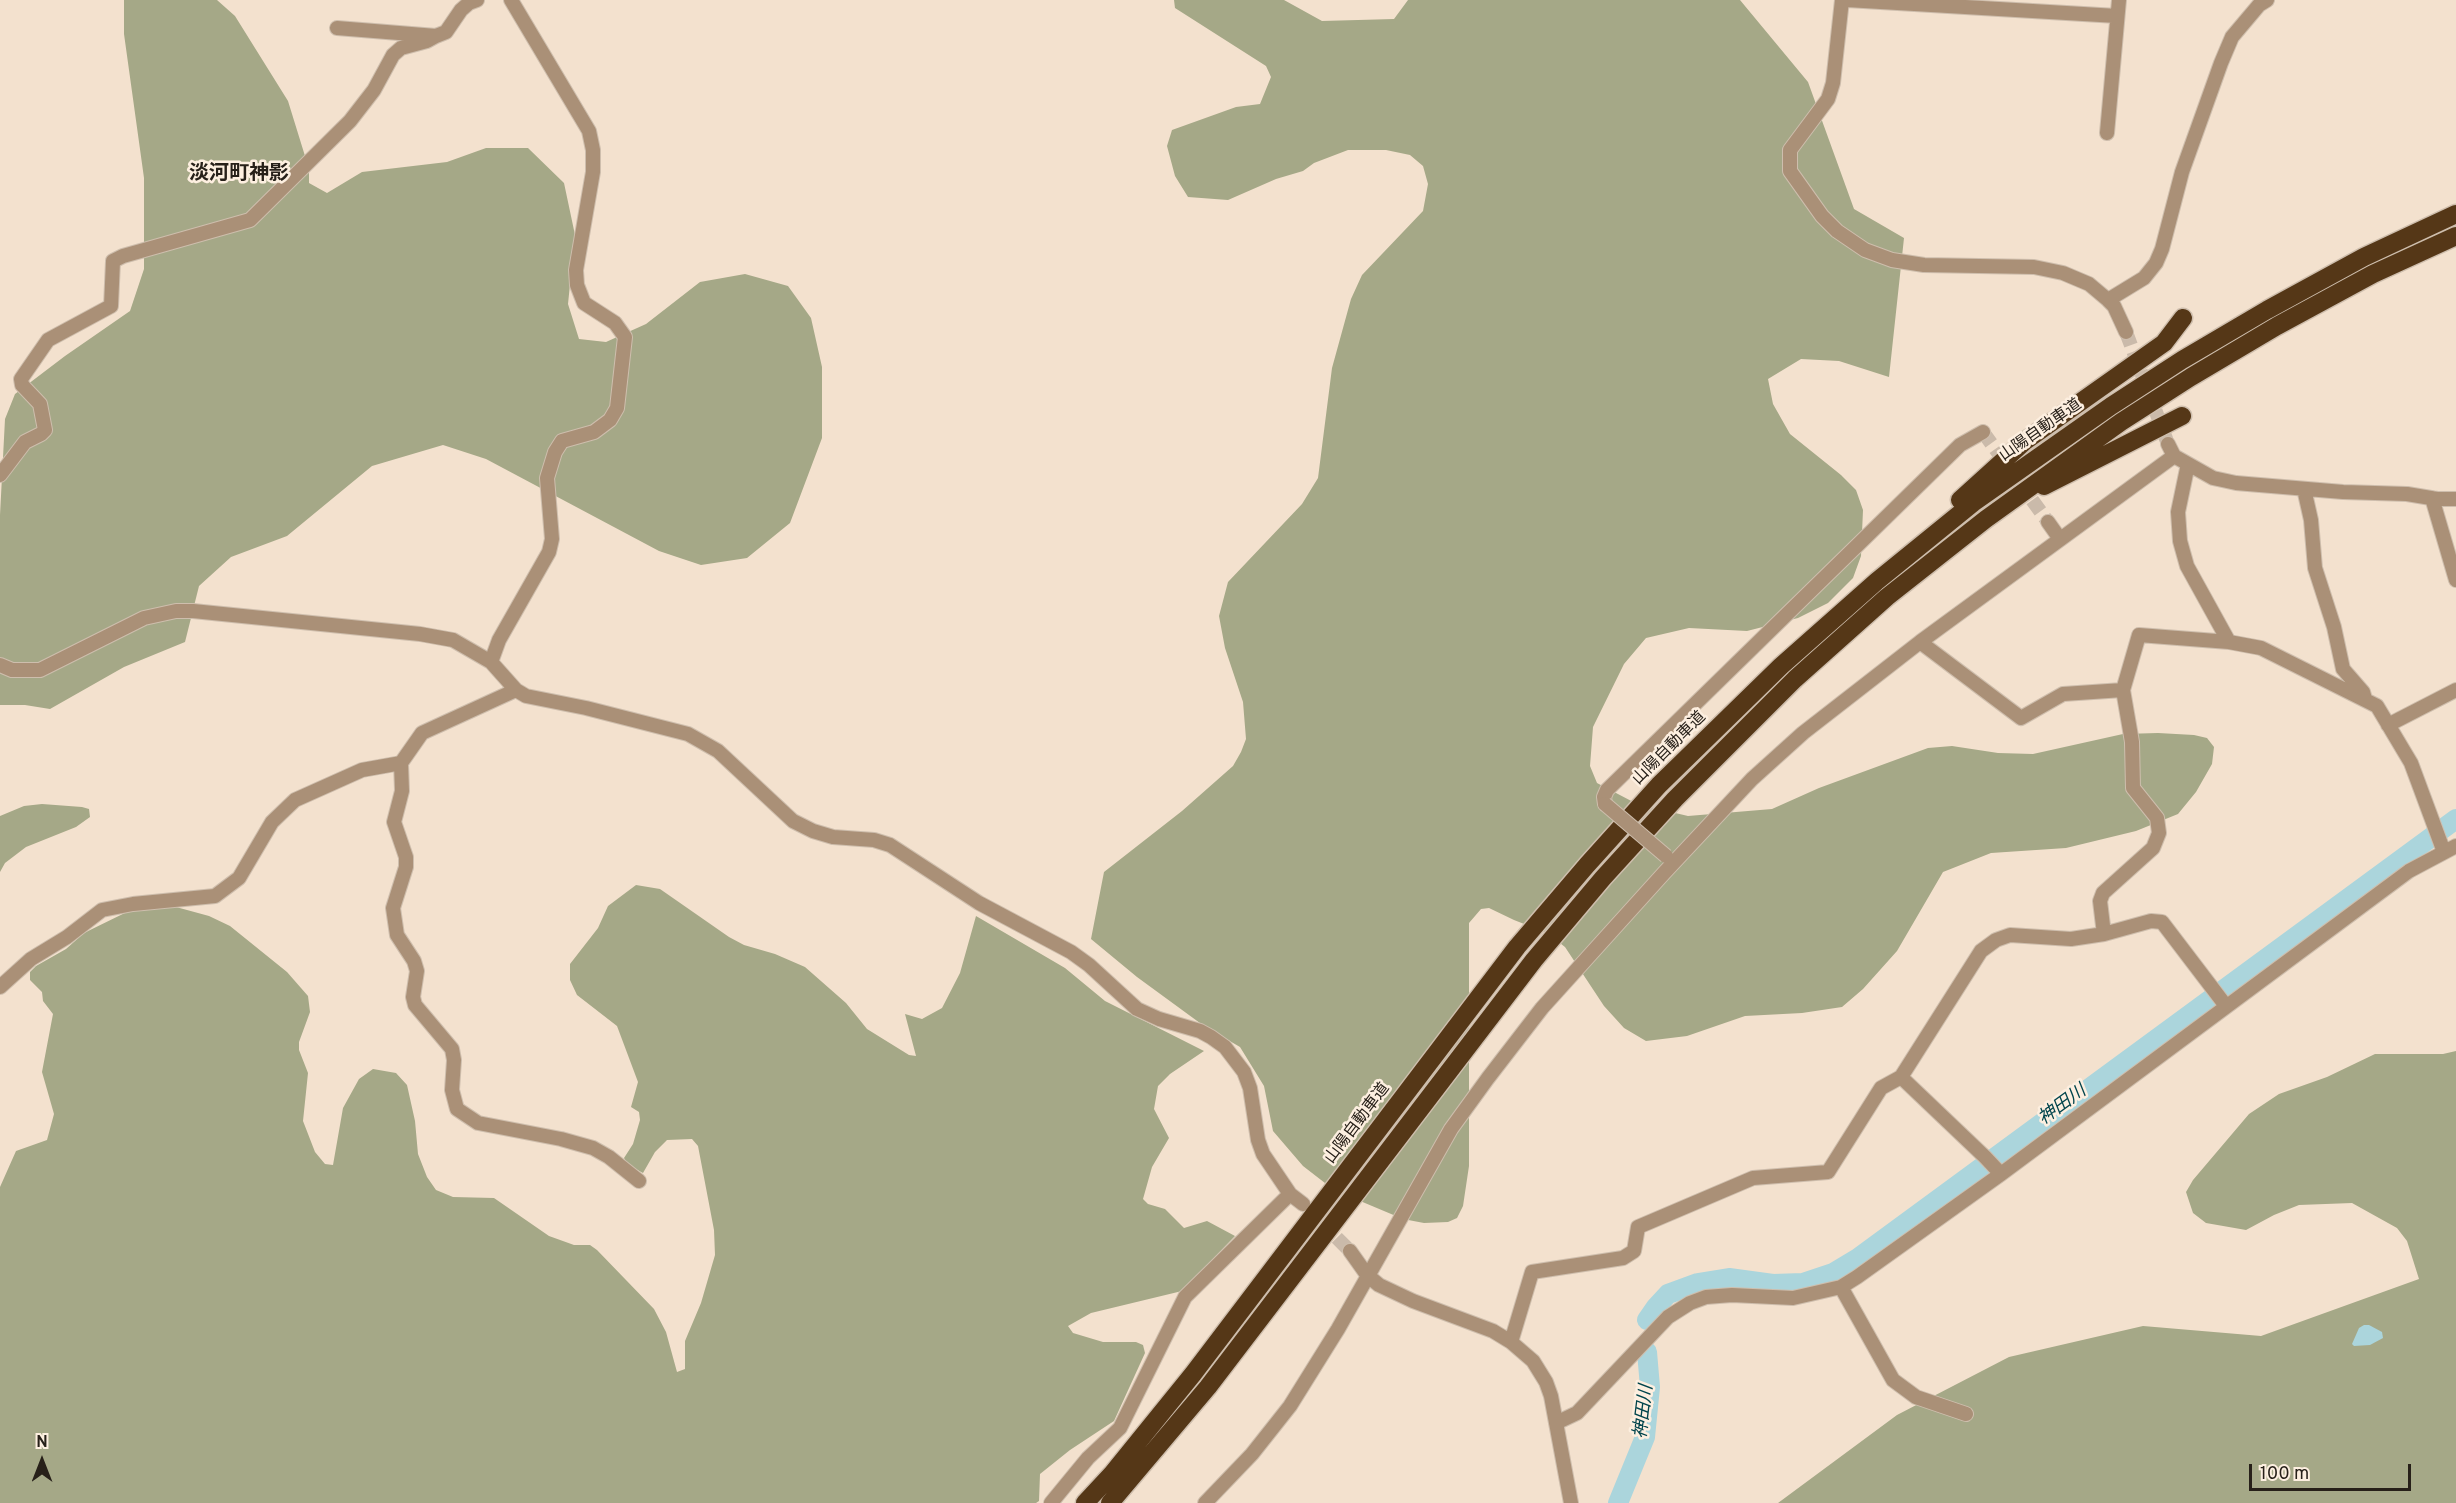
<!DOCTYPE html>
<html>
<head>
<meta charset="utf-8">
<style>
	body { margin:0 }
	#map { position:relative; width:2456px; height:1503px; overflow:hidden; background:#f3e1ce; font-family:Overpass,sans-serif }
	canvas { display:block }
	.north { position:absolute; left:12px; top:1431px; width:60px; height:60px; -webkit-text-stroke:4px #fdefe0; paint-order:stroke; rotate:0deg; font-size:16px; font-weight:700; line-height:24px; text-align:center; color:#272019 }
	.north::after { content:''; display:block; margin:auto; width:21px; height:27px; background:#272019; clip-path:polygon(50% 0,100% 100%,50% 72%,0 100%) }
	.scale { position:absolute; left:2249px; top:1464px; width:162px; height:27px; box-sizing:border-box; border:3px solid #272019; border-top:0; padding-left:8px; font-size:18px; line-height:21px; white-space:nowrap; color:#272019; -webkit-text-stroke:4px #fdefe0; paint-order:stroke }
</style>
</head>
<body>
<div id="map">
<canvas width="2456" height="1503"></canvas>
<div class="north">N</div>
<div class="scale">100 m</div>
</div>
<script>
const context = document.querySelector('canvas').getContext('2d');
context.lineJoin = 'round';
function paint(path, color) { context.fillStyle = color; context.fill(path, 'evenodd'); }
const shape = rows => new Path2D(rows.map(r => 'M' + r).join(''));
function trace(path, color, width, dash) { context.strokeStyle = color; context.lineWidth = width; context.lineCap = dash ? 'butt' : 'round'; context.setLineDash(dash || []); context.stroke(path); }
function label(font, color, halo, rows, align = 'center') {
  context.font = font + ' Overpass,"Noto Sans JP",sans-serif'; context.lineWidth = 5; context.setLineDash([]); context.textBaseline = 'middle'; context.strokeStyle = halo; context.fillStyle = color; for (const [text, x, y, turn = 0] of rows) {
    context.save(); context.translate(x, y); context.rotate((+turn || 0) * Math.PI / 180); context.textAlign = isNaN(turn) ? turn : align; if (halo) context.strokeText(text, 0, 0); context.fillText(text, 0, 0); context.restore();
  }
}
const forest = shape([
	[124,0,217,0,235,16,288,101,309,169,309,183,327,193,362,172,447,162,486,148,528,148,564,183,575,235,568,304,579,339,606,342,646,324,700,282,745,274,788,286,811,318,822,367,822,438,790,523,747,558,701,565,659,551,486,459,443,445,372,466,287,536,231,557,199,586,185,642,124,667,50,709,25,705,0,705,0,515,5,419,15,394,65,356,130,311,144,269,144,178,124,34],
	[1174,0,1284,0,1322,21,1394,19,1408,0,1740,0,1808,82,1854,209,1904,238,1889,377,1839,361,1801,359,1768,379,1773,404,1790,434,1841,475,1856,490,1863,510,1861,556,1853,578,1828,603,1798,618,1747,631,1689,628,1646,638,1624,664,1593,727,1590,766,1597,783,1637,804,1688,816,1772,809,1819,788,1928,748,1952,746,1998,753,2033,754,2123,734,2158,733,2194,735,2207,738,2214,747,2212,764,2196,792,2178,814,2136,831,2066,848,1991,853,1943,872,1897,951,1863,989,1842,1007,1802,1013,1745,1016,1687,1036,1646,1041,1624,1028,1604,1006,1565,947,1547,933,1514,920,1489,908,1481,909,1469,923,1469,1166,1463,1206,1457,1218,1448,1222,1424,1223,1403,1219,1334,1190,1303,1166,1273,1131,1264,1086,1240,1047,1204,1026,1137,977,1091,939,1104,872,1182,811,1233,766,1241,752,1246,739,1243,702,1225,648,1219,616,1228,582,1302,504,1318,478,1332,368,1351,299,1362,275,1423,211,1428,184,1423,166,1410,155,1386,150,1348,150,1314,163,1303,171,1276,179,1228,200,1188,197,1175,176,1167,146,1172,130,1236,107,1260,104,1271,77,1266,66,1175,8],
	[42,804,82,807,89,809,90,817,76,827,26,847,5,863,0,872,0,816,24,806],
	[636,885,660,889,729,937,744,945,775,954,805,967,846,1003,867,1029,909,1055,916,1056,905,1014,922,1019,942,1008,960,973,976,916,1065,968,1105,1001,1204,1051,1170,1074,1158,1086,1154,1109,1169,1138,1152,1167,1143,1199,1148,1204,1165,1209,1184,1228,1207,1221,1235,1236,1182,1291,1091,1313,1068,1326,1073,1333,1103,1342,1136,1342,1143,1345,1145,1353,1114,1421,1070,1450,1040,1474,1039,1501,1036,1503,0,1503,0,1187,16,1151,47,1140,54,1114,42,1072,53,1014,43,1001,42,992,30,980,30,972,36,966,66,949,84,933,135,908,176,907,209,916,230,926,287,972,308,996,310,1012,299,1042,299,1050,308,1073,303,1121,315,1152,325,1164,333,1165,343,1108,359,1079,373,1069,396,1073,407,1085,415,1121,418,1154,427,1177,436,1190,453,1197,494,1198,549,1236,574,1245,590,1245,597,1250,654,1309,666,1332,677,1372,685,1369,685,1341,701,1303,715,1255,714,1230,698,1146,692,1139,667,1140,655,1152,643,1173,628,1165,624,1158,633,1144,640,1120,639,1112,631,1107,638,1082,617,1026,577,995,570,980,570,964,598,928,608,906],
	[2456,1051,2456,1503,1778,1503,1897,1415,2009,1357,2143,1326,2261,1336,2419,1279,2407,1241,2397,1228,2352,1203,2299,1205,2274,1215,2246,1230,2206,1223,2193,1213,2186,1192,2193,1180,2249,1114,2279,1094,2327,1077,2375,1054,2443,1054]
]);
const water = shape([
	[2364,1325,2369,1325,2382,1332,2383,1338,2370,1345,2354,1346,2352,1344,2359,1328]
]);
const river = shape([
	[1647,1320,1656,1307,1668,1294,1698,1283,1729,1278,1773,1284,1803,1283,1833,1273,1858,1258,2456,819],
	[1618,1503,1645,1437,1650,1387,1647,1352]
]);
const minorTunnel = shape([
	[2126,332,2168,444],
	[1983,432,2048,522],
	[1322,1223,1350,1251]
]);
const minor = shape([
	[1842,0,1833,83,1828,99,1790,150,1790,171,1822,216,1837,231,1865,250,1892,260,1924,265,2034,267,2063,273,2089,284,2108,300,2114,306,2126,332],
	[1847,0,2117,16],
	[337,28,436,36,446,32,461,10,469,3,477,0],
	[2107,133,2119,0],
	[2108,300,2144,278,2156,263,2162,249,2182,172,2221,63,2232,37,2259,5,2267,0],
	[2168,444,2174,456,2213,478,2236,483,2343,492,2407,494,2437,499,2456,499],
	[2188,464,2178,512,2180,541,2187,566,2229,642],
	[0,475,25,442,41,434,45,430,40,404,22,385,21,379,48,340,111,306,113,261,123,256,250,220,350,121,374,90,393,55,401,48,427,41,436,36],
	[2304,489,2311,520,2315,568,2334,627,2343,669,2363,692,2365,699],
	[2432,498,2456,580],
	[2048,522,2060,539],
	[1920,642,2021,718,2063,694,2123,690],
	[491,662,499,640,549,552,552,539,547,478,555,452,562,441,594,432,610,420,617,408,625,337,615,323,584,303,577,285,576,270,593,172,593,150,589,131,511,0],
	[0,665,12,670,40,670,144,618,176,611,193,611,420,634,453,640,491,662,516,690,526,696,586,708,688,734,718,751,793,821,813,831,833,837,874,840,890,845,979,903,1071,952,1089,965,1137,1009,1159,1019,1200,1031,1211,1037,1225,1047,1244,1072,1250,1088,1258,1140,1263,1154,1290,1194,1303,1204],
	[516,690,422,733,401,763,402,791,394,822,406,857,406,867,393,908,397,935,414,961,417,971,413,997,415,1005,452,1049,454,1060,452,1090,457,1109,478,1123,561,1139,593,1148,609,1157,639,1181],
	[2388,725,2456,690],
	[1605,804,1604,797,1607,790,1960,445,1983,432],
	[2104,934,2100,901,2103,893,2153,848,2159,833,2157,818,2133,788,2132,742,2123,690,2139,635,2229,642,2261,648,2377,706,2411,763,2444,852],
	[0,987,31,959,67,937,102,910,133,904,215,896,239,878,272,822,295,800,362,770,401,763],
	[1901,1077,1985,1157,2001,1174],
	[1350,1251,1367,1275,1379,1285,1413,1301,1493,1331,1511,1342,1533,1361,1546,1382,1551,1396,1571,1503],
	[1841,1287,1893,1380,1916,1397,1966,1414],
	[1511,1342,1532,1272,1623,1258,1634,1251,1638,1227,1753,1178,1828,1172,1881,1088,1901,1077,1981,951,1996,940,2010,935,2071,939,2104,934,2151,921,2162,922,2226,1006],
	[1556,1423,1577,1413,1668,1317,1690,1303,1706,1297,1732,1295,1793,1298,1841,1287,1857,1277,2001,1174,2409,871,2456,846],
	[1051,1503,1088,1458,1120,1428,1185,1297,1290,1194],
	[1205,1503,1252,1454,1290,1406,1338,1329,1451,1129,1488,1078,1542,1008,1664,873,1752,779,1803,733,1920,642,2174,456]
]);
const highway = shape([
	[2044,486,2182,416],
	[1960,500,2024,442,2164,343,2183,318],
	[1085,1503,1112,1474,1193,1374,1517,947,1587,865,1659,785,1781,666,1877,581,1973,503,2111,406,2182,360,2267,310,2364,257,2456,214],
	[1110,1503,1208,1387,1534,960,1603,878,1675,799,1795,679,1887,597,1986,519,2121,422,2191,377,2277,326,2373,274,2456,236]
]);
const minorBridge = shape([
	[1605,804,1666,856]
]);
const streetNames = [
	["山陽自動車道",2041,431,-35],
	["山陽自動車道",1670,749,-45],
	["山陽自動車道",1358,1124,-53]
];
const waterNames = [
	["神田川",2063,1106,-36],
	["神田川",1645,1412,-83]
];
const quarterNames = [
	["淡河町神影",239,175]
];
paint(forest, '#a5a887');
paint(water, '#abd5dc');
trace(river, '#abd5dc', 20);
trace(minorTunnel, '#cabaaa', 14, [14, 7]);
trace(minor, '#cebead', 16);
trace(highway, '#cebead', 21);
trace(minor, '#aa9077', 14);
trace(highway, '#553717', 18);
trace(minorBridge, '#cebead', 16, []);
trace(minorBridge, '#aa9077', 14);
label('16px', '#272019', '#fdefe0', streetNames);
label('italic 18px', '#01444c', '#fdefe0', waterNames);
label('bold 20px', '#272019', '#fdefe0', quarterNames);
</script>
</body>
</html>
